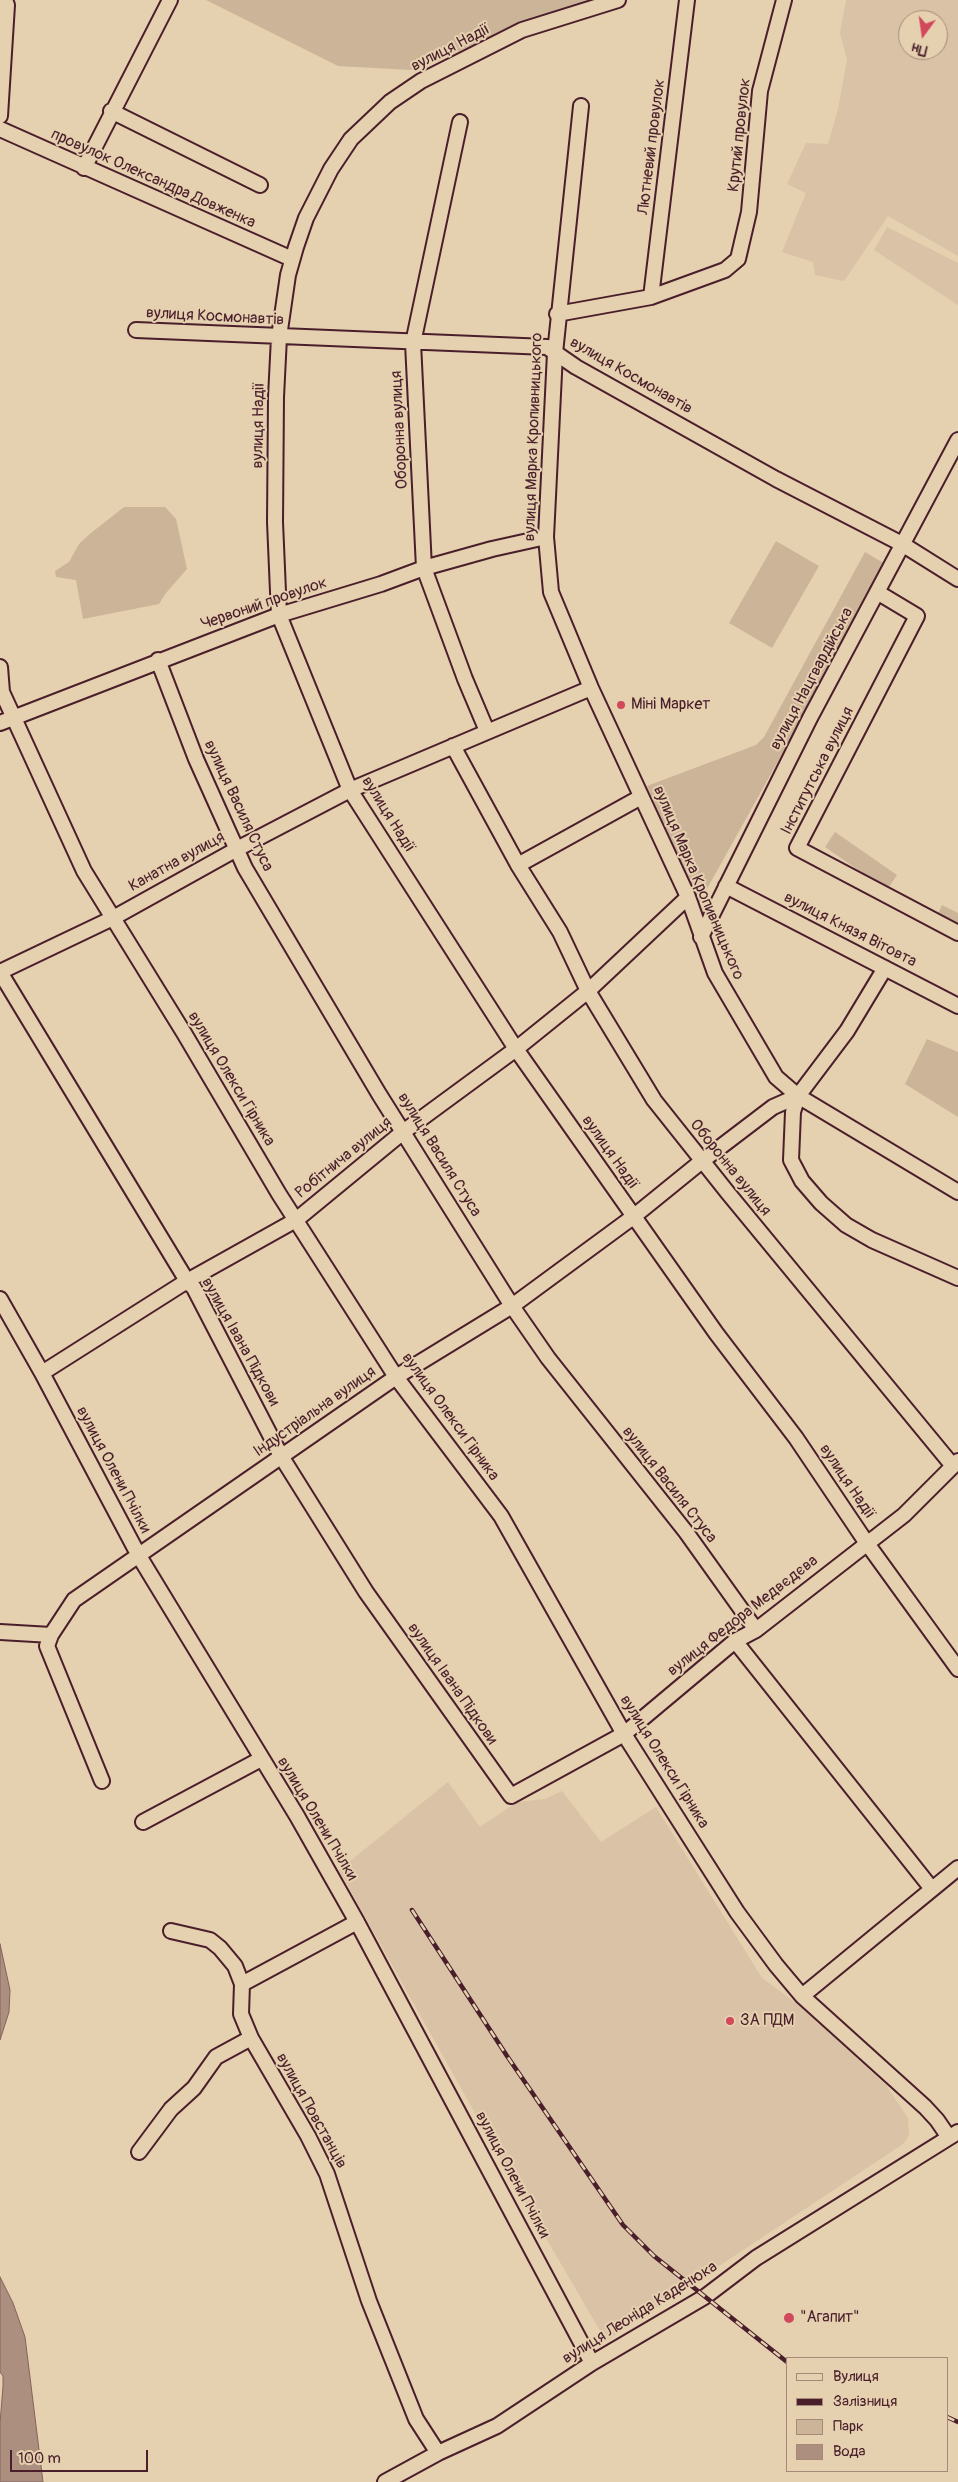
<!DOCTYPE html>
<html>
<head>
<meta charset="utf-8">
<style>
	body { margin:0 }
	#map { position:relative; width:958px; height:2482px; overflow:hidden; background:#e5d0af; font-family:Pangolin,sans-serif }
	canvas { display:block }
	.legend { position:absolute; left:786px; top:2357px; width:162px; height:115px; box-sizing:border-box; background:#e5d0af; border:1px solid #a7897a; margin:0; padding:6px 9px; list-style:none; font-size:15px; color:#4a1f2b }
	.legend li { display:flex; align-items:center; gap:10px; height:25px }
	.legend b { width:25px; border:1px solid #a7897a }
	.north { position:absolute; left:898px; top:10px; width:50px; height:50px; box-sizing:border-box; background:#e5d0af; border:1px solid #a7897a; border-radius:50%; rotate:194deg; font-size:14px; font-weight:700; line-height:20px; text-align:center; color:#4a1f2b }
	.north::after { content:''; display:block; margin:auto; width:18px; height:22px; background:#d1495b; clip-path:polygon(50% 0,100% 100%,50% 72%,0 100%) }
	.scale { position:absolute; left:10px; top:2450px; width:138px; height:22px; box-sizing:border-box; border:2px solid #4a1f2b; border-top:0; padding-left:6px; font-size:15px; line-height:18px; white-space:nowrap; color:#4a1f2b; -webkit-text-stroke:4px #e5d0af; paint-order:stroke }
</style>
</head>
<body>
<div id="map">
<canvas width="958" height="2482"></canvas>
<ul class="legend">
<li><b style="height:6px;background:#e5d0af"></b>Вулиця</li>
<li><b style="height:6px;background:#4a1f2b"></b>Залізниця</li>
<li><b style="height:14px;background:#ccb499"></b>Парк</li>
<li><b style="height:14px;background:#ac8f7e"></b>Вода</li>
</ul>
<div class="north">Пн</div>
<div class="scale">100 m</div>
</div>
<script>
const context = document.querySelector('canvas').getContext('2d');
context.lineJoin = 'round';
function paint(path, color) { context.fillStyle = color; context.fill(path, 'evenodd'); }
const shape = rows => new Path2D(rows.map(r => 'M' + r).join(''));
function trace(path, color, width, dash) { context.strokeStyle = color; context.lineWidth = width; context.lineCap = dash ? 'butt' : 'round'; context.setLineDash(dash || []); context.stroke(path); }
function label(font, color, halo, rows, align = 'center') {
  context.font = font + ' Pangolin,sans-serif'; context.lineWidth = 4; context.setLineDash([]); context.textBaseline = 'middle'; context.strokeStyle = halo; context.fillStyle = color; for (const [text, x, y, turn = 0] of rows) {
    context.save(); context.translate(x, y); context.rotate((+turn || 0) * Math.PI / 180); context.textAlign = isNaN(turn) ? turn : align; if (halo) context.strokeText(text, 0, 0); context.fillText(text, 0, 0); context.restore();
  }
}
const built = shape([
	[846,0,958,0,958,256,888,216,844,281,815,275,813,262,782,252,806,193,787,184,806,143,828,144,838,109,847,60,840,33],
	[908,20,938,20,938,50,908,50],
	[887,227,958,263,958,305,874,250],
	[448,1782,480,1827,517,1802,545,1799,562,1791,601,1842,656,1807,762,1978,795,2002,886,2085,908,2118,909,2136,903,2144,606,2341,518,2190,339,1870]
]);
const green = shape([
	[206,0,592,0,410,70,338,66],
	[124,507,165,507,176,519,187,569,166,593,159,604,83,619,76,580,56,577,55,571,69,562,79,544,91,533],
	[776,541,819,566,772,648,729,623],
	[865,552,887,565,698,905,647,786,756,745,764,737],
	[835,832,897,875,887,890,825,847],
	[942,905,958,913,958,925,938,914],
	[927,1039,958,1052,958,1117,905,1084]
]);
const water = shape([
	[0,1944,10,1990,9,2012,0,2040,0,1944],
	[0,2277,13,2303,25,2337,43,2482,0,2482,0,2423,3,2387,3,2376,0,2372,0,2277]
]);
const minor = shape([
	[618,0,522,30,421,81,390,102,351,139,331,169,306,218,296,247,288,275,279,337,276,397,275,522,279,615,350,790,516,1049,716,1333,796,1438,866,1542,958,1669],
	[581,106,555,353,546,537,551,592,591,688,688,897,715,973,776,1077,798,1096,793,1112,791,1160,802,1181,821,1203,846,1225,872,1240,958,1278],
	[111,111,260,185],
	[0,116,7,5,5,0],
	[460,122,413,343,424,568,465,679,487,731],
	[0,129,292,259],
	[84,168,170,0],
	[651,297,687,0],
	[557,314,651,297,725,270,738,259,749,212,760,91,784,0],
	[136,330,547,347,576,367,776,479,902,544,958,579],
	[877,592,917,616,797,848,958,933],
	[158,660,196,759,245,868,379,1094,512,1306,548,1358,686,1532,756,1630],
	[0,667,2,692,84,871,184,1033,279,1194,396,1377,501,1516,624,1734,737,1912,776,1965,802,1996,925,2107,937,2120,948,2136],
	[0,723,279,615,381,584,424,568,492,549,546,537],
	[453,746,518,865,560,932,588,991,654,1100,728,1193,953,1466],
	[518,865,641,797],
	[726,886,958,1006],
	[701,937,810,718,958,440],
	[0,972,187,1281,194,1288,281,1456,366,1592,511,1796,624,1734,735,1641,756,1630,904,1515,958,1461],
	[0,972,113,918,237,849,350,790,591,688],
	[798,1096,958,1192],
	[0,1299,42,1373,139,1556,297,1816,357,1922,592,2363],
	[42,1373,187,1281,296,1220,403,1132,516,1049,588,991,688,897],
	[0,1632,51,1635,74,1600,396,1377,512,1306,633,1217,702,1161,773,1107,798,1096,847,1031,885,968],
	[51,1635,47,1646,102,1781],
	[735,1641,932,1889],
	[143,1822,261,1759],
	[171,1931,210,1940,220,1948,235,1966,242,1984,241,2014,251,2038,308,2136,327,2174,369,2301,416,2419,438,2453],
	[242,1984,357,1922],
	[802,1996,958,1868],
	[139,2152,171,2109,194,2088,216,2057,251,2038],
	[385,2482,438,2453,497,2426,592,2363,706,2296,756,2258,958,2132]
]);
const rail = shape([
	[412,1910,507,2056,623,2225,654,2256,787,2362],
	[947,2417,958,2422]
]);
const markers = [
	[621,705,5,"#d1495b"],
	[730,2021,5,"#d1495b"],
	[789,2318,6,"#d1495b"]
];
const streetNames = [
	["вулиця Надії",451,48,-27],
	["Крутий провулок",740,135,-84],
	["Лютневий провулок",652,147,-83],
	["провулок Олександра Довженка",153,179,24],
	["вулиця Космонавтів",215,317,3],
	["вулиця Космонавтів",631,376,30],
	["вулиця Надії",259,425,-89],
	["Оборонна вулиця",400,430,-93],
	["вулиця Марка Кропивницького",534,437,-88],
	["Червоний провулок",264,604,-19],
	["вулиця Нацгвардійська",812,679,-62],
	["Інститутська вулиця",818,771,-63],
	["вулиця Василя Стуса",238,806,65],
	["вулиця Надії",388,815,58],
	["Канатна вулиця",177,862,-29],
	["вулиця Марка Кропивницького",698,883,67],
	["вулиця Князя Вітовта",850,930,27],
	["вулиця Олекси Гірника",231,1079,59],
	["вулиця Надії",610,1153,55],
	["вулиця Василя Стуса",439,1155,58],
	["Робітнича вулиця",344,1158,-39],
	["Оборонна вулиця",730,1168,51],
	["вулиця Івана Підкови",240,1342,61],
	["Індустріальна вулиця",315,1412,-35],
	["вулиця Олекси Гірника",450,1417,54],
	["вулиця Олени Пчілки",113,1470,62],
	["вулиця Надії",847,1482,56],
	["вулиця Василя Стуса",669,1485,52],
	["вулиця Федора Медвєдєва",743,1616,-38],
	["вулиця Івана Підкови",452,1684,55],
	["вулиця Олекси Гірника",664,1762,58],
	["вулиця Олени Пчілки",317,1819,59],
	["вулиця Повстанців",311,2111,61],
	["вулиця Олени Пчілки",512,2175,62],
	["вулиця Леоніда Каденюка",640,2313,-32]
];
const poiNames = [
	["Міні Маркет",631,705],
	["ЗА ПДМ",740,2021],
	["\"Агапит\"",800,2318]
];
paint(built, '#d9c2a5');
paint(green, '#ccb499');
paint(water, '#ac8f7e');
trace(water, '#85625d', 1);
trace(minor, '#4a1f2b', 18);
trace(minor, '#e5d0af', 14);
trace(rail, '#4a1f2b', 4.5);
trace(rail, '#e5d0af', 2.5, [8]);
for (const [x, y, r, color] of markers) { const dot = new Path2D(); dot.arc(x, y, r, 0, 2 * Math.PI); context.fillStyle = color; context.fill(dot); trace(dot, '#e5d0af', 2); }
label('16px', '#4a1f2b', '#e5d0af', streetNames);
label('16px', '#4a1f2b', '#e5d0af', poiNames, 'left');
</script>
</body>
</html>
